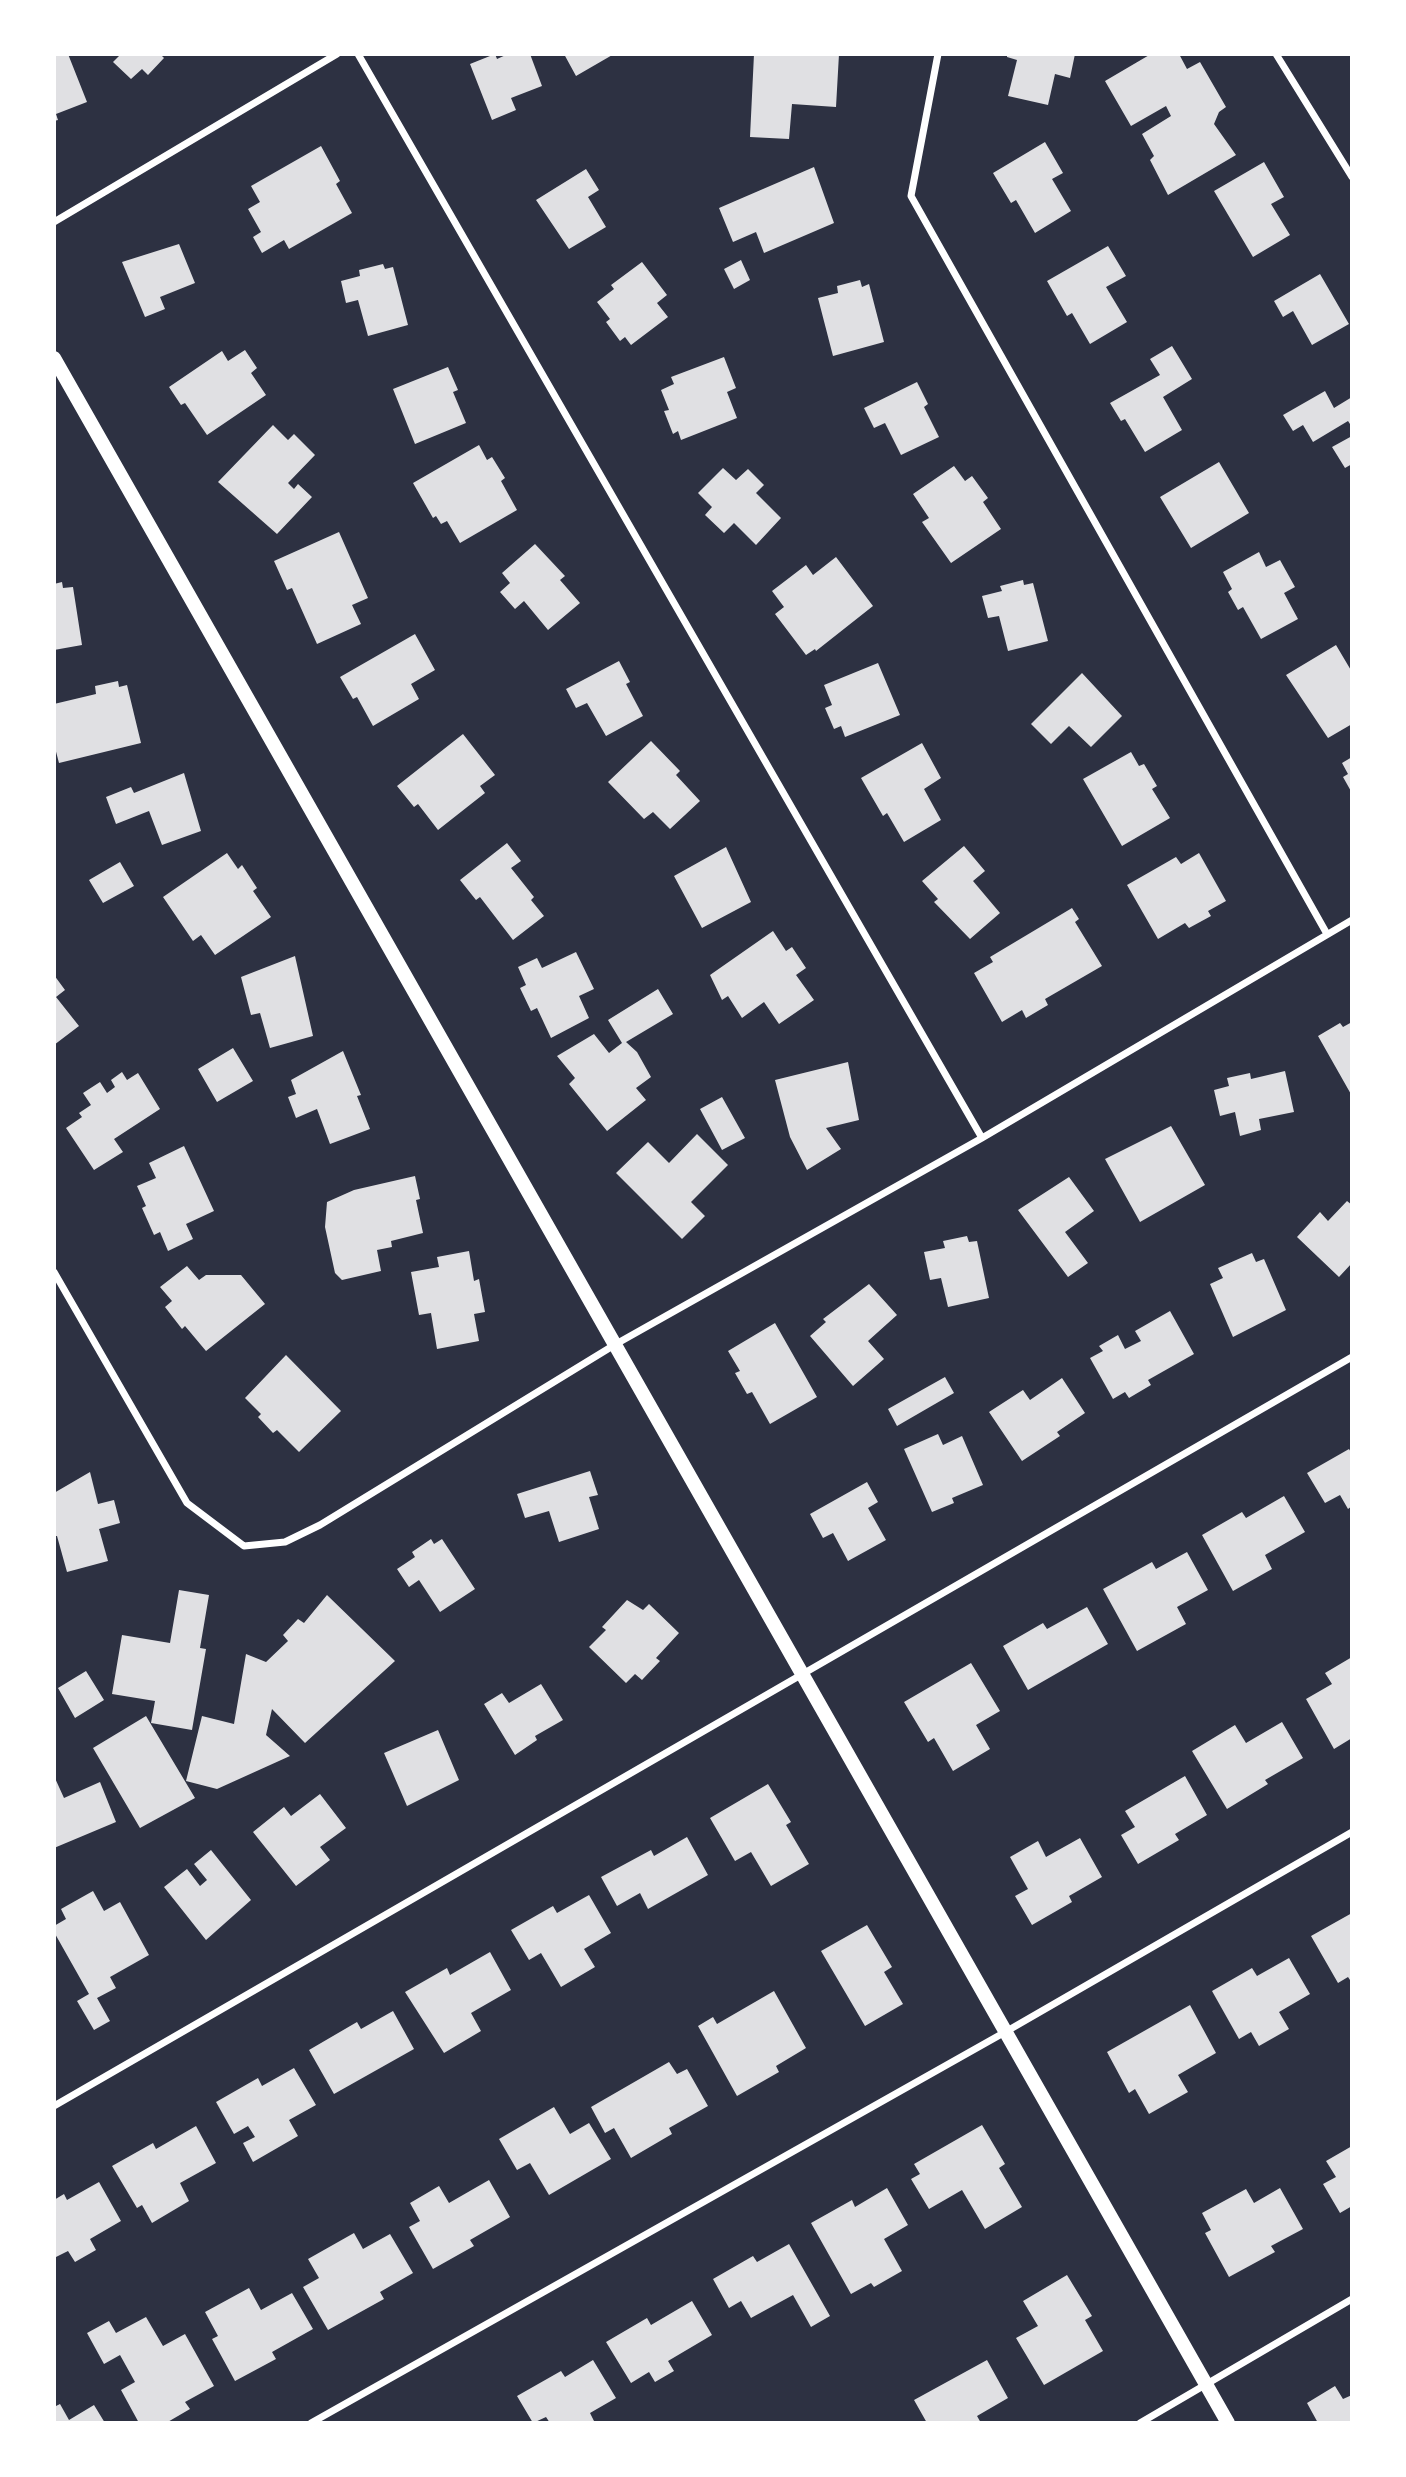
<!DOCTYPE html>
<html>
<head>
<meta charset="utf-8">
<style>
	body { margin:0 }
	#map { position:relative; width:1406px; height:2477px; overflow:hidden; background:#2d3142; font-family:"Fira Sans",sans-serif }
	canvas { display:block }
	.frame { position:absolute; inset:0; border:56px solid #fff; pointer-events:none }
</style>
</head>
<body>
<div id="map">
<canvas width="1406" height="2477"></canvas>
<div class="frame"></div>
</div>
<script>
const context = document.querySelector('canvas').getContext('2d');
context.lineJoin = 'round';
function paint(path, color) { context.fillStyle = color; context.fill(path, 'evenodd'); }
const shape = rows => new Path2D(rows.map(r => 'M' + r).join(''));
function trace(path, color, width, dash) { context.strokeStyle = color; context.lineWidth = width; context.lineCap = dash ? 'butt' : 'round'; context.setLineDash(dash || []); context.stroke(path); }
const building = shape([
	[54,54,68,54,87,102,56,114,58,120,54,121],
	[121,54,160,54,164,58,148,75,142,69,131,79,113,62],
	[495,54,497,59,508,54,530,54,542,86,511,98,516,110,492,120,470,64],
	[564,54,614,54,576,76],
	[754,54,839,54,836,107,792,104,789,139,750,137],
	[1007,54,1075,54,1070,78,1055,74,1048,105,1008,96,1017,60,1007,57],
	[1151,54,1179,54,1187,69,1200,62,1226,107,1219,112,1214,124,1236,155,1168,195,1150,160,1154,156,1142,134,1171,116,1166,106,1131,126,1105,81],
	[1045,142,1063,173,1052,179,1071,211,1035,233,1016,200,1011,203,993,173],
	[321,146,340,181,336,184,352,213,289,249,284,240,262,253,253,237,261,232,248,209,260,202,251,186],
	[1264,162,1284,197,1271,204,1290,235,1253,257,1214,191],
	[814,167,834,223,764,253,756,232,733,242,719,208],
	[586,169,599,190,588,197,606,227,569,249,536,200],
	[179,244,195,283,160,297,165,309,145,317,122,262],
	[1108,246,1126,276,1106,287,1127,322,1090,344,1072,313,1067,316,1047,281],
	[741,260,750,280,734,289,724,269],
	[642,262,667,295,657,303,668,317,631,345,625,337,620,341,606,322,610,319,597,302,614,289,611,285],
	[383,264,385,269,393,267,408,325,368,336,358,300,346,303,341,281,360,276,359,270],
	[1320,274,1349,324,1312,345,1293,311,1283,317,1274,301],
	[860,280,862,287,869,284,884,342,833,356,818,298,838,293,837,286],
	[1172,346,1192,379,1163,397,1182,430,1145,452,1125,419,1121,421,1110,403,1160,375,1150,359],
	[245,350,257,368,251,373,266,395,207,435,185,403,181,405,169,387,222,351,228,361],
	[724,357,736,388,727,392,737,418,681,440,678,431,673,434,664,411,669,410,661,390,674,384,671,377],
	[448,367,458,390,453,392,466,423,415,444,393,389],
	[917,382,928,404,924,407,939,437,901,455,885,423,874,428,864,408],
	[1325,391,1334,408,1352,397,1352,427,1348,421,1313,442,1303,425,1293,431,1283,415],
	[273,425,288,440,294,434,315,455,288,483,294,489,298,484,312,497,277,534,218,482],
	[1352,436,1352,464,1345,468,1332,447],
	[479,445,487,460,492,457,505,478,501,481,517,510,460,543,447,521,441,524,436,516,433,518,413,483],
	[1219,462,1249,513,1191,548,1160,497],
	[954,466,965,481,972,476,988,498,983,502,1001,529,951,563,922,522,929,518,913,494],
	[723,468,736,480,748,469,764,485,756,493,781,518,756,545,734,523,724,533,705,515,712,507,698,493],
	[339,532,368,598,352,605,361,624,317,644,292,588,287,590,274,561],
	[535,544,565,576,560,580,580,603,548,630,524,601,515,609,500,592,510,583,502,573],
	[1259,552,1266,567,1280,560,1295,587,1284,593,1298,619,1261,639,1243,607,1238,610,1228,592,1232,589,1223,572],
	[836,557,873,606,816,651,815,649,806,655,775,614,784,607,772,591,806,565,813,575],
	[1023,580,1024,585,1033,583,1048,641,1008,651,999,616,988,618,982,596,1002,591,1000,586],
	[62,582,63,588,73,587,82,645,54,650,54,584],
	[415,634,435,670,411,684,419,699,373,726,357,697,353,699,340,677],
	[1336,645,1352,672,1352,724,1328,738,1286,675],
	[619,661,630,682,626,684,643,716,606,736,587,703,576,708,566,689],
	[878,663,900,715,845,737,841,726,834,729,825,708,832,705,824,685],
	[1082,673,1122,716,1091,747,1069,726,1051,744,1031,724],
	[118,681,119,687,127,685,141,743,59,763,54,744,54,704,96,694,95,686],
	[463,734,495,775,480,786,485,793,438,830,418,804,414,807,397,786],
	[651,741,680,771,676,775,700,801,670,829,653,812,644,819,608,782],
	[922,743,941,778,924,789,941,820,904,842,887,813,883,816,861,778],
	[1131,752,1139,766,1144,764,1157,786,1152,789,1170,818,1122,846,1083,779],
	[1352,757,1352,793,1343,777,1348,774,1342,763],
	[184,773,201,831,162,845,149,811,116,824,106,797,131,787,134,793],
	[507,843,521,861,511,868,534,897,531,900,544,916,513,940,480,897,476,900,460,880],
	[964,846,985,871,973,881,1000,913,970,939,934,902,938,899,922,881],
	[726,847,751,902,702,928,674,876],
	[227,853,238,869,242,865,257,888,253,891,271,917,215,955,201,935,193,941,163,897],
	[1199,853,1226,901,1208,911,1211,916,1189,928,1185,923,1158,939,1127,885,1176,857,1181,864],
	[120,862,134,886,103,903,89,880],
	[1072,908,1079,919,1075,922,1102,966,1045,999,1048,1005,1026,1018,1022,1010,1002,1022,974,973,993,962,990,957],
	[773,931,786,951,792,947,806,968,796,975,814,1000,779,1024,764,1002,742,1018,728,996,722,1000,710,975],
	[576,952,594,989,579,996,589,1018,551,1038,537,1008,531,1011,520,988,526,985,518,967,537,958,542,968],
	[295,956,313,1036,270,1048,260,1013,251,1015,241,977],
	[54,975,65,990,56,997,79,1026,54,1045],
	[658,989,673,1014,626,1042,637,1052,651,1077,636,1088,646,1100,607,1131,569,1084,575,1078,557,1056,594,1034,609,1053,622,1043,608,1020],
	[1352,1022,1352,1096,1318,1036,1340,1023,1343,1027],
	[233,1048,253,1081,217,1102,198,1069],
	[343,1051,361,1095,357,1096,370,1129,330,1144,317,1109,296,1118,288,1097,296,1094,291,1080],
	[848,1062,859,1120,826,1128,841,1149,807,1170,790,1137,775,1080],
	[1285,1071,1294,1112,1259,1119,1261,1130,1240,1136,1235,1112,1220,1116,1214,1090,1229,1086,1227,1078,1250,1073,1251,1079],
	[122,1072,127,1080,138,1073,160,1109,114,1139,123,1152,94,1170,66,1128,82,1117,79,1113,91,1105,83,1093,100,1082,107,1093,115,1087,111,1080],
	[722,1097,745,1138,722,1150,700,1109],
	[1171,1126,1205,1185,1140,1222,1105,1159],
	[697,1134,728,1165,691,1202,705,1216,682,1239,616,1173,648,1142,669,1163],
	[184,1146,214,1211,186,1224,193,1239,168,1251,160,1232,154,1235,142,1208,146,1206,137,1186,156,1178,149,1163],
	[415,1176,420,1199,416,1200,423,1233,391,1241,392,1247,377,1250,381,1271,342,1280,335,1273,325,1227,327,1202,354,1190],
	[1069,1177,1094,1211,1065,1232,1088,1263,1068,1277,1018,1210],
	[1347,1201,1352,1205,1352,1263,1339,1277,1297,1237,1320,1212,1328,1221],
	[967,1236,969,1242,977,1241,989,1298,948,1307,941,1278,930,1280,924,1252,945,1248,943,1241],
	[469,1251,474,1281,479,1279,485,1312,474,1314,479,1341,437,1349,431,1313,419,1315,411,1272,439,1267,437,1257],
	[1252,1253,1256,1262,1264,1259,1286,1310,1233,1337,1210,1284,1223,1278,1218,1268],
	[187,1266,199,1280,206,1275,241,1275,265,1304,206,1351,185,1326,182,1329,165,1307,172,1301,160,1287],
	[869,1284,897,1315,868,1341,884,1359,853,1386,810,1336,826,1322,823,1319],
	[1170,1311,1194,1354,1148,1380,1151,1385,1129,1398,1125,1392,1113,1399,1090,1358,1103,1351,1099,1346,1118,1335,1125,1349,1141,1341,1135,1331],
	[775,1323,817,1397,770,1424,752,1392,747,1394,735,1373,740,1371,728,1351],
	[286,1355,341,1411,299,1452,277,1430,273,1433,258,1417,261,1414,245,1398],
	[945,1377,954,1393,897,1426,888,1409],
	[1062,1378,1085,1413,1057,1432,1060,1436,1022,1461,989,1412,1023,1390,1030,1400],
	[938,1434,943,1445,962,1436,983,1485,952,1498,954,1503,932,1512,904,1449],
	[1349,1449,1352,1454,1352,1506,1348,1509,1340,1495,1325,1503,1307,1473],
	[590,1471,598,1495,589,1497,599,1529,559,1542,549,1511,525,1518,517,1494],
	[90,1472,98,1504,114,1500,120,1523,99,1529,108,1561,67,1572,57,1536,54,1536,54,1493],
	[867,1482,878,1502,868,1508,886,1540,848,1561,833,1533,823,1538,810,1514],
	[1284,1496,1305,1532,1265,1555,1272,1569,1233,1591,1202,1535,1242,1512,1246,1518],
	[431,1539,434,1544,442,1539,475,1589,440,1612,419,1580,409,1587,397,1569,415,1557,412,1552],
	[1187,1552,1208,1590,1177,1607,1186,1624,1137,1651,1103,1589,1152,1562,1156,1569],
	[179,1590,209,1595,200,1648,206,1649,192,1730,151,1723,155,1701,112,1694,122,1635,170,1643],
	[327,1595,395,1661,305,1743,272,1709,266,1735,290,1756,217,1789,186,1781,202,1716,234,1724,246,1654,266,1662,288,1641,283,1635,298,1619,304,1623],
	[627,1600,643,1610,649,1604,679,1633,656,1658,660,1661,642,1680,635,1674,626,1683,589,1647,606,1630,602,1627],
	[1087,1607,1108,1644,1028,1690,1003,1646,1043,1623,1047,1629],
	[1352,1657,1352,1738,1334,1749,1306,1699,1332,1684,1325,1673],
	[971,1663,1000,1711,976,1725,990,1749,953,1771,934,1738,928,1742,904,1702],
	[86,1671,104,1700,75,1718,58,1688],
	[541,1684,563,1720,535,1736,537,1740,515,1755,484,1704,502,1693,509,1703],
	[146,1716,195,1798,140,1828,93,1748],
	[1282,1722,1303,1758,1265,1780,1268,1784,1227,1809,1192,1751,1235,1725,1246,1743],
	[438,1730,459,1780,407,1806,384,1753],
	[54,1776,64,1798,100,1782,116,1822,54,1848],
	[1185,1776,1207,1815,1175,1834,1179,1840,1138,1864,1121,1835,1135,1827,1125,1811],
	[768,1784,791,1822,786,1825,809,1864,771,1886,751,1852,735,1861,710,1818],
	[320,1794,346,1828,320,1847,330,1860,296,1886,253,1832,284,1807,291,1816],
	[687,1837,708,1875,648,1909,640,1893,617,1906,601,1877,651,1850,654,1856],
	[1080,1838,1102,1877,1069,1896,1072,1902,1032,1925,1015,1896,1028,1889,1010,1857,1038,1841,1046,1857],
	[211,1850,251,1900,206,1940,164,1887,187,1869,200,1886,207,1880,194,1864],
	[93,1891,104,1911,120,1902,149,1955,110,1977,116,1988,97,1998,110,2021,94,2030,77,2001,89,1994,54,1932,54,1926,66,1919,61,1909],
	[589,1895,611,1933,584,1949,595,1967,561,1987,541,1953,529,1960,511,1930,553,1906,557,1913],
	[1352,1913,1352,1983,1348,1977,1338,1983,1311,1936],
	[867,1925,892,1967,884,1972,903,2004,865,2026,821,1951],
	[490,1952,511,1990,471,2013,481,2031,444,2053,405,1992,447,1968,450,1975],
	[1289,1958,1310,1994,1279,2012,1289,2029,1259,2046,1251,2032,1239,2039,1212,1991,1252,1968,1257,1976],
	[774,1991,806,2048,776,2066,779,2072,737,2096,698,2026,713,2017,717,2024],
	[1190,2005,1216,2053,1178,2075,1188,2092,1149,2114,1135,2089,1129,2093,1107,2052],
	[393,2011,414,2049,334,2094,309,2050,357,2022,361,2029],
	[669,2062,677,2074,687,2069,708,2106,669,2128,672,2134,631,2158,614,2128,605,2133,591,2107],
	[294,2068,316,2105,289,2120,298,2136,253,2162,243,2143,255,2137,248,2126,234,2134,216,2102,258,2078,262,2086],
	[554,2107,570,2134,589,2123,611,2159,549,2195,530,2163,517,2170,499,2139],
	[982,2125,1005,2164,999,2168,1022,2207,985,2229,962,2190,929,2209,911,2179,920,2174,914,2164],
	[196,2126,216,2163,180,2183,189,2201,152,2223,142,2205,137,2208,112,2166,153,2143,156,2149],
	[1352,2146,1352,2206,1340,2213,1323,2184,1336,2177,1326,2161],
	[489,2180,510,2217,470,2240,474,2246,433,2269,409,2227,420,2221,410,2203,439,2186,449,2203],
	[99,2182,121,2221,90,2239,96,2250,75,2262,68,2251,54,2258,54,2200,64,2194,67,2200],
	[887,2188,908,2225,884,2239,902,2271,874,2287,871,2283,851,2294,811,2223,852,2200,855,2207],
	[1280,2188,1303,2229,1271,2246,1275,2252,1229,2277,1205,2233,1211,2230,1202,2213,1246,2189,1254,2203],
	[354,2233,363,2249,390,2234,413,2273,380,2292,384,2299,328,2330,303,2287,319,2278,308,2259],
	[789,2244,830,2316,811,2327,793,2295,751,2318,741,2301,729,2308,713,2279,753,2256,757,2262],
	[1067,2275,1092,2316,1085,2320,1103,2351,1044,2385,1016,2338,1038,2326,1023,2301],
	[249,2288,261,2310,292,2293,313,2329,272,2352,276,2359,235,2381,212,2339,218,2336,205,2312],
	[692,2301,712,2335,668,2361,674,2371,655,2382,649,2372,631,2383,606,2342,647,2318,651,2325],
	[146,2317,163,2346,185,2334,214,2386,185,2402,190,2409,166,2423,139,2423,121,2390,135,2382,120,2355,104,2364,87,2333,109,2321,116,2333],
	[593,2360,616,2398,590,2413,595,2423,550,2423,546,2417,533,2423,517,2396,561,2371,565,2377],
	[987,2360,1008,2398,977,2416,981,2423,927,2423,914,2400],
	[1335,2386,1343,2399,1352,2395,1352,2423,1318,2423,1307,2403],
	[60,2404,69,2420,94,2405,105,2423,54,2423,54,2407]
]);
const minor = shape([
	[358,54,982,1138],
	[938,54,911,196,1327,934],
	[1276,54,1352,177],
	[54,222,337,54],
	[54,1272,187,1503,244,1546,285,1542,320,1525,616,1344,982,1138,1352,920],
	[54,2106,1352,1357],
	[311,2423,1007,2031,1352,1832],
	[1140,2423,1352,2299]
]);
const secondary = shape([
	[54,358,1228,2423]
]);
paint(building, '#e0e0e3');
trace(minor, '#fff', 7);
trace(secondary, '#fff', 14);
</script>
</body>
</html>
